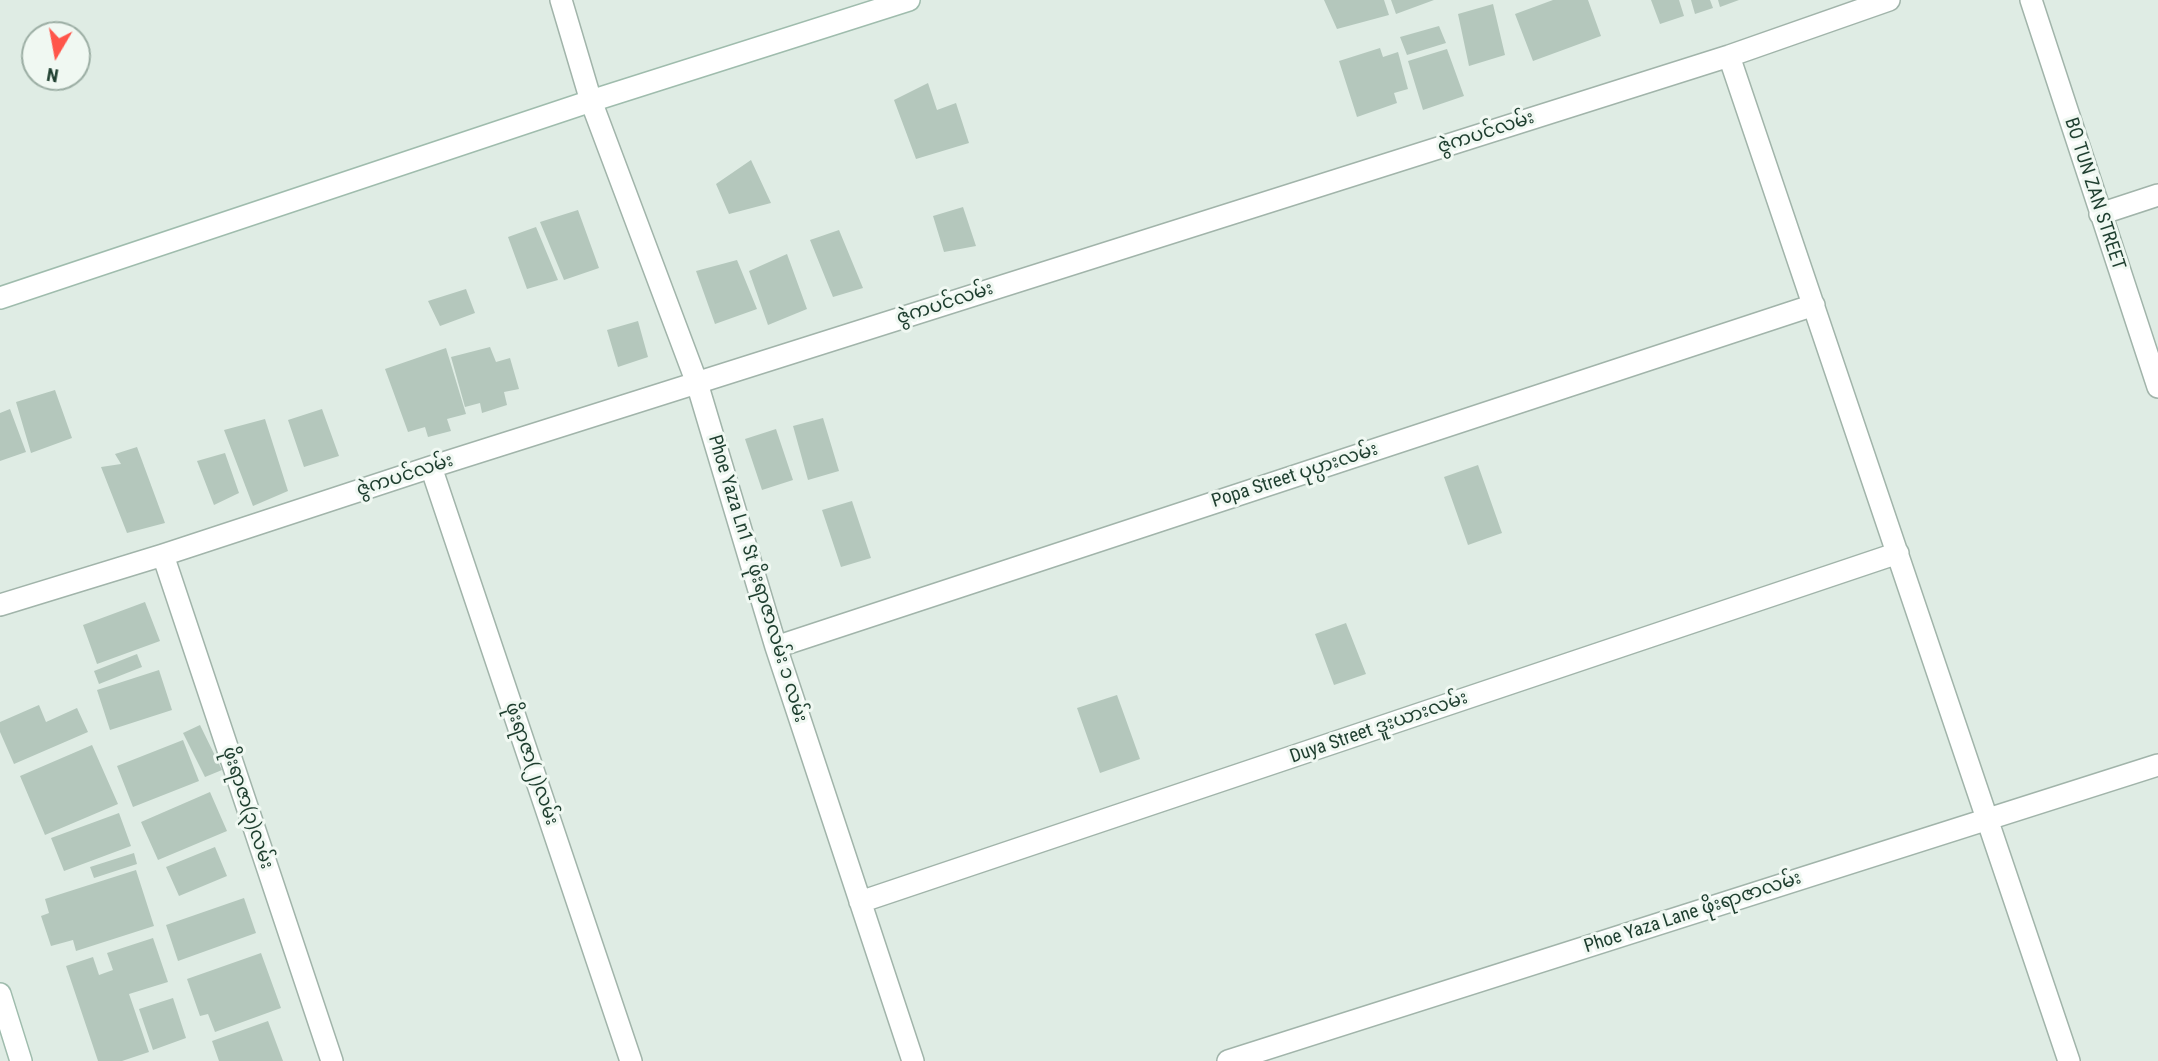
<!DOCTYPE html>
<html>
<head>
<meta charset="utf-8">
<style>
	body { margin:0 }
	#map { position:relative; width:2158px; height:1061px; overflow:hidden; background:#dfece4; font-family:"Roboto Condensed",sans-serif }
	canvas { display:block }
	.north { position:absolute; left:21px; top:21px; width:70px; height:70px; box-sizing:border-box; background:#f0f8f2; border:2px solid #9caea4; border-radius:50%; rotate:190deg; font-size:19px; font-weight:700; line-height:28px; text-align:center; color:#1e3e2f }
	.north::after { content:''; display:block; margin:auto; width:24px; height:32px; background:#ff554a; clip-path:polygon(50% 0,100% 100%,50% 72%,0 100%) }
</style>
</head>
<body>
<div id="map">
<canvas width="2158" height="1061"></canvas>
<div class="north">N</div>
</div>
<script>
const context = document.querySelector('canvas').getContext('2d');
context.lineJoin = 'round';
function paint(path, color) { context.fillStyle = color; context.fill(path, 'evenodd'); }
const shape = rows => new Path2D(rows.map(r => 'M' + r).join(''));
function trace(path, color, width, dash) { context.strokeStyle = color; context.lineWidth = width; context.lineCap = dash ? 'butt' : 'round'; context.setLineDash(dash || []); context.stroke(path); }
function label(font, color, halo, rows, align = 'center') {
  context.font = font + ' "Roboto Condensed","Noto Sans Myanmar",sans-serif'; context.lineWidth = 6; context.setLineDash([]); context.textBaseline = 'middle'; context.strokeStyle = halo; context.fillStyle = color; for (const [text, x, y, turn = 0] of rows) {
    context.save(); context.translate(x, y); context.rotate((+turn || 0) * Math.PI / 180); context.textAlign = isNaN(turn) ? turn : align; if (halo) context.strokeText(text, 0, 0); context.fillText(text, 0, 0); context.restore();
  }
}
const building = shape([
	[1324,0,1384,0,1389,15,1337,29],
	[1391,0,1434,0,1396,14],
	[1553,0,1588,0,1601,36,1533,61,1515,14],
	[1651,0,1679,0,1684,16,1660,24],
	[1691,0,1710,0,1713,8,1695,14],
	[1718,0,1739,0,1720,7],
	[1493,4,1505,55,1469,66,1458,14],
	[1439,26,1446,43,1407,55,1400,37],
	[1380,48,1383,57,1398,52,1408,89,1394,93,1397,103,1357,117,1339,61],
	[1447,49,1464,96,1423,110,1408,61],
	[928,83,937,110,956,103,969,143,916,159,894,100],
	[751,160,771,203,729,214,716,184],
	[963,207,976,246,944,252,933,216],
	[578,210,599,268,564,280,540,222],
	[536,227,558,280,527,289,508,237],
	[839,230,863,288,833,297,810,240],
	[787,254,807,309,768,325,749,271],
	[737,260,757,309,715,324,696,271],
	[466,289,475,313,440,326,428,301],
	[638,321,648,357,618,367,607,330],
	[490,347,496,362,510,358,519,389,504,392,507,405,482,413,480,403,465,407,451,357],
	[446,348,466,414,447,419,451,431,428,437,425,427,408,432,385,369],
	[55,390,72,438,31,453,16,402],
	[10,409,26,452,0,461,0,413],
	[322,409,339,456,304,467,288,420],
	[823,418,839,471,808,480,793,426],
	[265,419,288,491,253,506,224,430],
	[776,429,793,480,762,490,745,439],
	[137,447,165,523,127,533,101,467,121,464,115,454],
	[225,453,239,493,214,505,197,461],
	[1478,465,1502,533,1468,545,1444,477],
	[852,501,871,558,841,567,822,510],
	[145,602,160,641,97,664,83,625],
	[1346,623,1366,674,1334,685,1315,634],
	[137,654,142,667,99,684,94,671],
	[159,670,172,710,110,730,97,690],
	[1117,695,1140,759,1100,773,1077,708],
	[39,705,46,722,77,708,88,732,14,764,0,732,0,722],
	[200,725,222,770,205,777,183,733],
	[183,740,199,781,133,807,117,766],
	[92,745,118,804,45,835,20,776],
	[210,792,227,831,158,860,141,822],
	[119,813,131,846,64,871,51,838],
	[215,847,227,876,179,896,166,867],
	[134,853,137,864,94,878,90,867],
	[136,870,154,926,76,951,73,940,51,946,41,916,49,913,45,899],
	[244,898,256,933,178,961,166,925],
	[153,938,168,982,129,994,149,1052,122,1061,98,1061,66,966,93,957,99,975,113,970,107,953],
	[261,953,281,1008,215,1032,208,1014,200,1016,187,979],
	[173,998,186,1038,153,1050,139,1009],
	[268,1021,283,1061,219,1061,212,1041]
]);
const street = shape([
	[561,0,591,101,697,383,776,647,913,1061],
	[2031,0,2158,387],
	[1729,56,2069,1061],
	[2100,214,2158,195],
	[431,467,631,1061],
	[163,555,332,1061],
	[0,605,163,555,431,467,1729,56,1889,0],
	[776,647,1814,305],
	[860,902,1898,553],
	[1228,1061,2158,765]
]);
const secondary = shape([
	[0,298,591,101,909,0],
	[0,994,21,1061]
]);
const streetNames = [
	["ဇွဲကပင်လမ်း",1486,133,-18],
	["BO TUN ZAN STREET",2094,194,72],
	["ဇွဲကပင်လမ်း",945,304,-18],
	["ဇွဲကပင်လမ်း",405,476,-18],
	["Popa Street ပုပ္ပားလမ်း",1295,476,-18],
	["Phoe Yaza Ln1 St ဖိုးရာဇာလမ်း ၁ လမ်း",757,579,73],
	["Duya Street ဒူးယားလမ်း",1379,728,-19],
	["ဖိုးရာဇာ(၂)လမ်း",531,764,71],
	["ဖိုးရာဇာ(၃)လမ်း",247,808,72],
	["Phoe Yaza Lane ဖိုးရာဇာလမ်း",1693,913,-18]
];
paint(building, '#b4c7bc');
trace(street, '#a1b4aa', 24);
trace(secondary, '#9fbcad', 24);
trace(street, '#fff', 21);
trace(secondary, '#fff', 21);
label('19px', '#1e3e2f', '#f0f8f2', streetNames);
</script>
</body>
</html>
